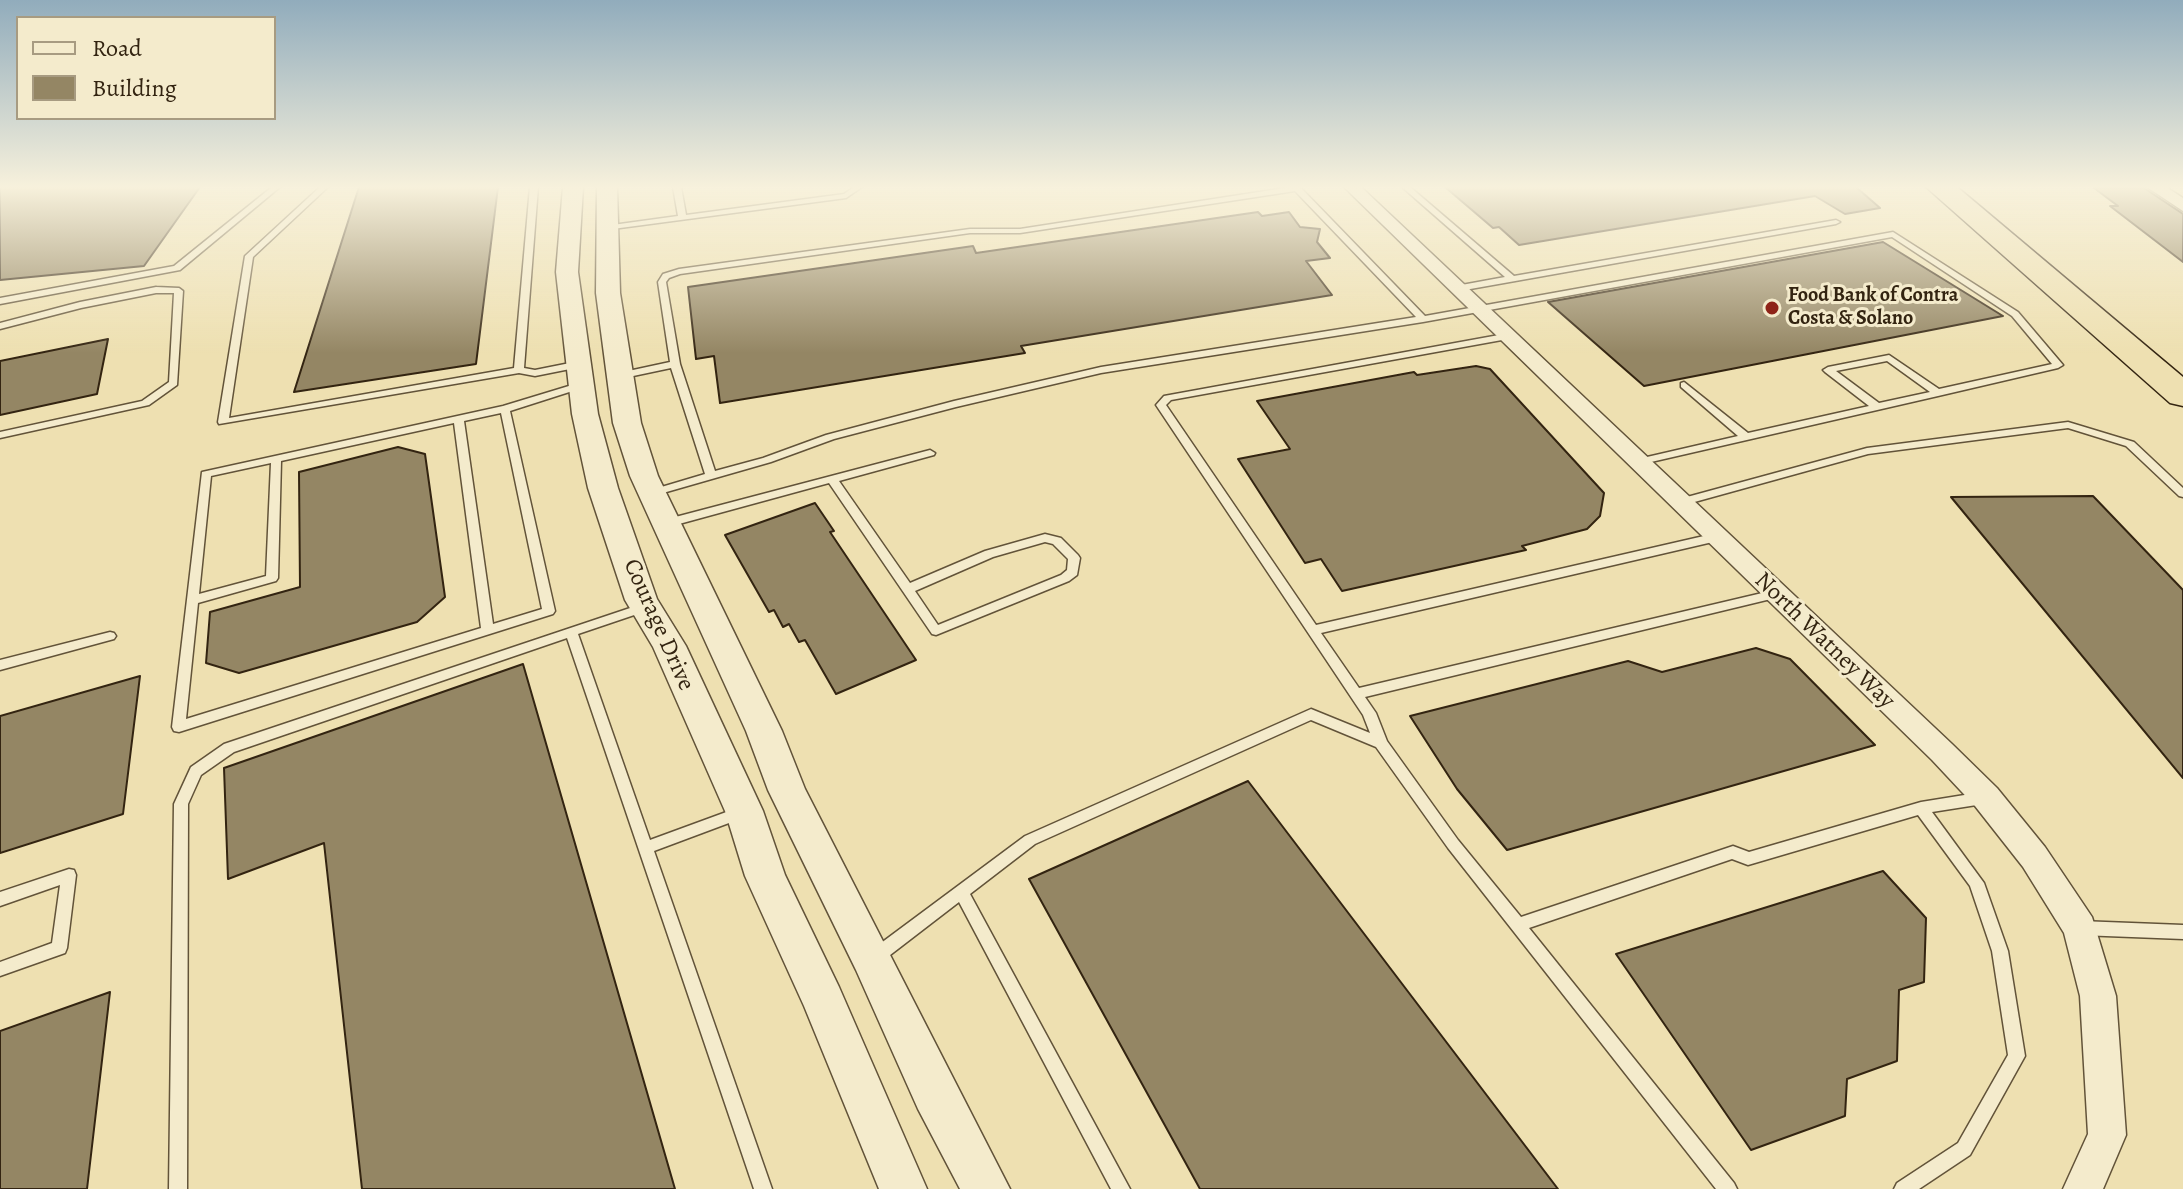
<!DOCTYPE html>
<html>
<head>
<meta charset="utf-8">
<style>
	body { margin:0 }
	#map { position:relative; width:2183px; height:1189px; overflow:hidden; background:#eee0b1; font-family:Alegreya,serif }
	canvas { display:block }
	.legend { position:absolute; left:16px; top:16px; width:260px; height:104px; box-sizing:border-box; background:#f4ebcc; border:2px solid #a79b81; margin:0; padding:10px 14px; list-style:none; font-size:24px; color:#332411 }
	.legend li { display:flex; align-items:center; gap:16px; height:40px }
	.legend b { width:40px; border:2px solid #a79b81 }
</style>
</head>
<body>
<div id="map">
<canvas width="2183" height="1189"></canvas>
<ul class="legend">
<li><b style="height:10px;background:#f4ebcc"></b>Road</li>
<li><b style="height:22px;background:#948664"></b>Building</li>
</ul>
</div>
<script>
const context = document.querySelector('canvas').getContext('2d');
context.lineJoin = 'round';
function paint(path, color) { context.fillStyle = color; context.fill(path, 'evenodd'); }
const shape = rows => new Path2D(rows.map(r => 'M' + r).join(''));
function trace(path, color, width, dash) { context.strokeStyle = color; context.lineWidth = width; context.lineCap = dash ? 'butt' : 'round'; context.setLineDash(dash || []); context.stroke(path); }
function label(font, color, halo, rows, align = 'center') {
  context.font = font + ' Alegreya,serif'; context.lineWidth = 6; context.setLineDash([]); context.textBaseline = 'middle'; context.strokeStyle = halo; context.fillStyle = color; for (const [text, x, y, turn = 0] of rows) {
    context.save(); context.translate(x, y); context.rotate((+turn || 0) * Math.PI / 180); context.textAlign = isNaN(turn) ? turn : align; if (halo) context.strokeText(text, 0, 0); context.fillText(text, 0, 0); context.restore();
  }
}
const building = shape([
	[0,187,200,187,144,266,0,280,0,187],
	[359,187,498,187,476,364,294,392,359,187],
	[1445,187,1856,187,1880,208,1845,214,1815,196,1519,245,1499,227,1493,228,1445,187],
	[2094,188,2144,188,2183,214,2183,262,2110,206,2118,206,2094,188],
	[1258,212,1262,216,1289,212,1300,227,1320,229,1317,242,1330,258,1306,261,1332,295,1021,346,1025,353,720,403,714,356,696,359,688,287,973,246,976,253,1258,212],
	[1883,242,2003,316,1644,386,1548,302,1883,242],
	[108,339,97,394,0,415,0,361,108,339],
	[1476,366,1490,369,1604,493,1600,516,1587,529,1522,546,1526,550,1342,591,1321,559,1305,563,1238,459,1290,449,1257,401,1414,372,1417,375,1476,366],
	[398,447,425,454,445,597,417,622,239,673,206,663,210,612,300,587,299,472,398,447],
	[2093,496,2183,590,2183,778,1951,497,2093,496],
	[815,503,834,531,830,532,916,660,836,694,805,640,799,642,789,624,783,627,774,610,769,612,725,535,815,503],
	[1756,648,1790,659,1875,745,1507,850,1457,789,1410,716,1628,661,1662,672,1756,648],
	[523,664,675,1189,362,1189,324,843,228,879,224,768,523,664],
	[140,676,123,814,0,853,0,716,140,676],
	[1248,781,1558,1189,1200,1189,1029,879,1248,781],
	[1883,871,1926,918,1924,982,1899,990,1897,1061,1847,1079,1845,1116,1751,1150,1616,954,1883,871],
	[110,992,87,1189,0,1189,0,1031,110,992]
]);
const service = shape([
	[272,187,280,187,180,270,0,304,0,298,174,266,272,187],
	[320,187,328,187,253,257,229,418,514,368,530,187,538,187,524,368,535,370,580,361,585,364,580,367,535,376,519,373,219,424,218,422,245,256,320,187],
	[673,187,681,187,686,215,844,194,854,187,862,187,846,198,605,230,601,228,605,226,678,216,673,187],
	[1291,187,1300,187,1425,316,1893,232,2018,312,2063,365,2058,368,1938,396,1638,465,1634,464,1633,462,1634,460,1738,436,1681,387,1681,383,1684,382,1748,433,1869,406,1825,372,1823,370,1828,367,1889,355,1939,389,2052,364,2012,316,1892,237,1423,322,1101,373,956,407,834,439,771,462,656,495,648,495,647,493,648,491,705,474,671,368,619,379,614,376,619,373,670,362,658,282,663,274,679,269,970,229,1020,229,1291,187],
	[1295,191,1416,317,1101,367,954,401,826,435,763,458,715,471,680,364,666,282,669,278,680,274,970,233,1020,233,1295,191],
	[1887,361,1930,392,1879,403,1836,371,1887,361],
	[1402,187,1410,187,1514,276,1836,220,1840,222,1836,224,1459,291,1456,290,1456,286,1505,277,1402,187],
	[156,287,179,288,183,291,177,385,149,405,0,438,0,432,142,401,169,382,174,293,156,293,81,308,0,329,0,323,80,302,156,287],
	[1510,333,1513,334,1513,338,1171,400,1166,405,1316,625,1717,533,1723,537,1717,541,1321,633,1359,688,1775,590,1779,591,1781,594,1775,598,1365,697,1376,713,1387,741,1458,840,1521,917,1733,846,1749,852,1921,802,1983,792,1988,794,1990,798,1988,802,1983,804,1932,812,1984,883,2008,951,2025,1056,1970,1155,1919,1189,1894,1189,1897,1183,1958,1143,2008,1055,1992,951,1970,886,1918,815,1748,865,1732,859,1529,928,1734,1183,1737,1189,1716,1189,1448,848,1376,747,1311,720,1035,844,970,894,1130,1189,1111,1189,959,902,881,962,875,964,869,962,867,957,869,952,1025,836,1311,709,1370,733,1363,715,1156,405,1164,396,1510,333],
	[582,382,587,385,585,387,510,411,555,611,553,614,179,732,174,731,172,727,202,472,503,406,582,382],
	[501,413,542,609,493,624,464,421,501,413],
	[454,423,481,628,186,719,198,603,276,581,278,578,281,461,454,423],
	[271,463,266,576,199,594,211,476,271,463],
	[2068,422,2134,442,2183,488,2183,497,2179,496,2126,446,2068,428,1868,454,1680,506,1674,502,1676,500,1867,448,2068,422],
	[930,450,935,453,934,455,839,481,910,583,985,551,1045,534,1061,538,1078,555,1080,558,1077,575,1069,581,936,635,932,634,829,483,668,527,662,523,664,520,930,450],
	[1045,542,1053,544,1068,559,1067,570,1061,575,938,625,915,591,993,557,1045,542],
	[645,603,651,607,649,610,578,634,650,840,740,807,745,809,747,813,745,817,654,851,772,1189,754,1189,567,638,234,752,201,775,188,804,187,1189,169,1189,174,804,191,767,224,744,645,603],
	[110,632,114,633,116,636,114,639,0,670,0,660,110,632],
	[69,869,74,870,76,875,67,948,65,953,0,976,0,962,52,943,60,885,0,906,0,892,69,869],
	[2080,921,2183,925,2183,939,2080,935,2075,933,2072,928,2075,923,2080,921]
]);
const minor = shape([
	[1344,187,1361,187,1952,744,1997,788,2045,847,2092,917,2116,996,2126,1135,2103,1189,2063,1189,2088,1134,2080,996,2064,933,2023,867,1975,806,1932,760,1344,187],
	[2147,187,2166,187,2183,198,2183,211,2147,187]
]);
const tertiary = shape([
	[563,187,583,187,578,272,598,414,618,488,657,599,686,646,763,811,785,875,839,987,927,1189,879,1189,804,1006,745,876,725,811,653,647,625,600,588,488,572,414,556,272,563,187],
	[597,187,617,187,620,293,641,423,658,476,782,731,805,789,1010,1189,960,1189,918,1109,856,970,768,790,746,731,630,476,613,423,596,293,597,187]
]);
const motorway = shape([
	[1926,187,1957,187,2183,377,2183,406,2170,403,1926,187]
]);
const markers = [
	[1772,308,8,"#8f2418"]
];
const farPoinames = [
	["Food Bank of Contra",1788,296],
	["Costa & Solano",1788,319]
];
const streetNames = [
	["Courage Drive",658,625,66],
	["North Watney Way",1824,641,44]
];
paint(building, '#948664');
trace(building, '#332411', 2);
trace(service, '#625339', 3);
trace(minor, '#625339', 3);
trace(tertiary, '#625339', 3);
trace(motorway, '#332411', 3);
paint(service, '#f4ebcc');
paint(minor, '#f4ebcc');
paint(tertiary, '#f4ebcc');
paint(motorway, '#eee0b1');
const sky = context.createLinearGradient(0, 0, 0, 353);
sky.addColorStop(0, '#91acbc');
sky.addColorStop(0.53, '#f7f1dc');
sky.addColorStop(1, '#f7f1dc00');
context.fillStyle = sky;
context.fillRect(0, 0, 2183, 353);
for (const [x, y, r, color] of markers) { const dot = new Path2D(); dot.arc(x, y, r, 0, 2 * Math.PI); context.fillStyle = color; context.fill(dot); trace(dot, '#f4ebcc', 3); }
label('bold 20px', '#332411', '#f4ebcc', farPoinames, 'left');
label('24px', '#332411', '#f4ebcc', streetNames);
</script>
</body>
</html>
